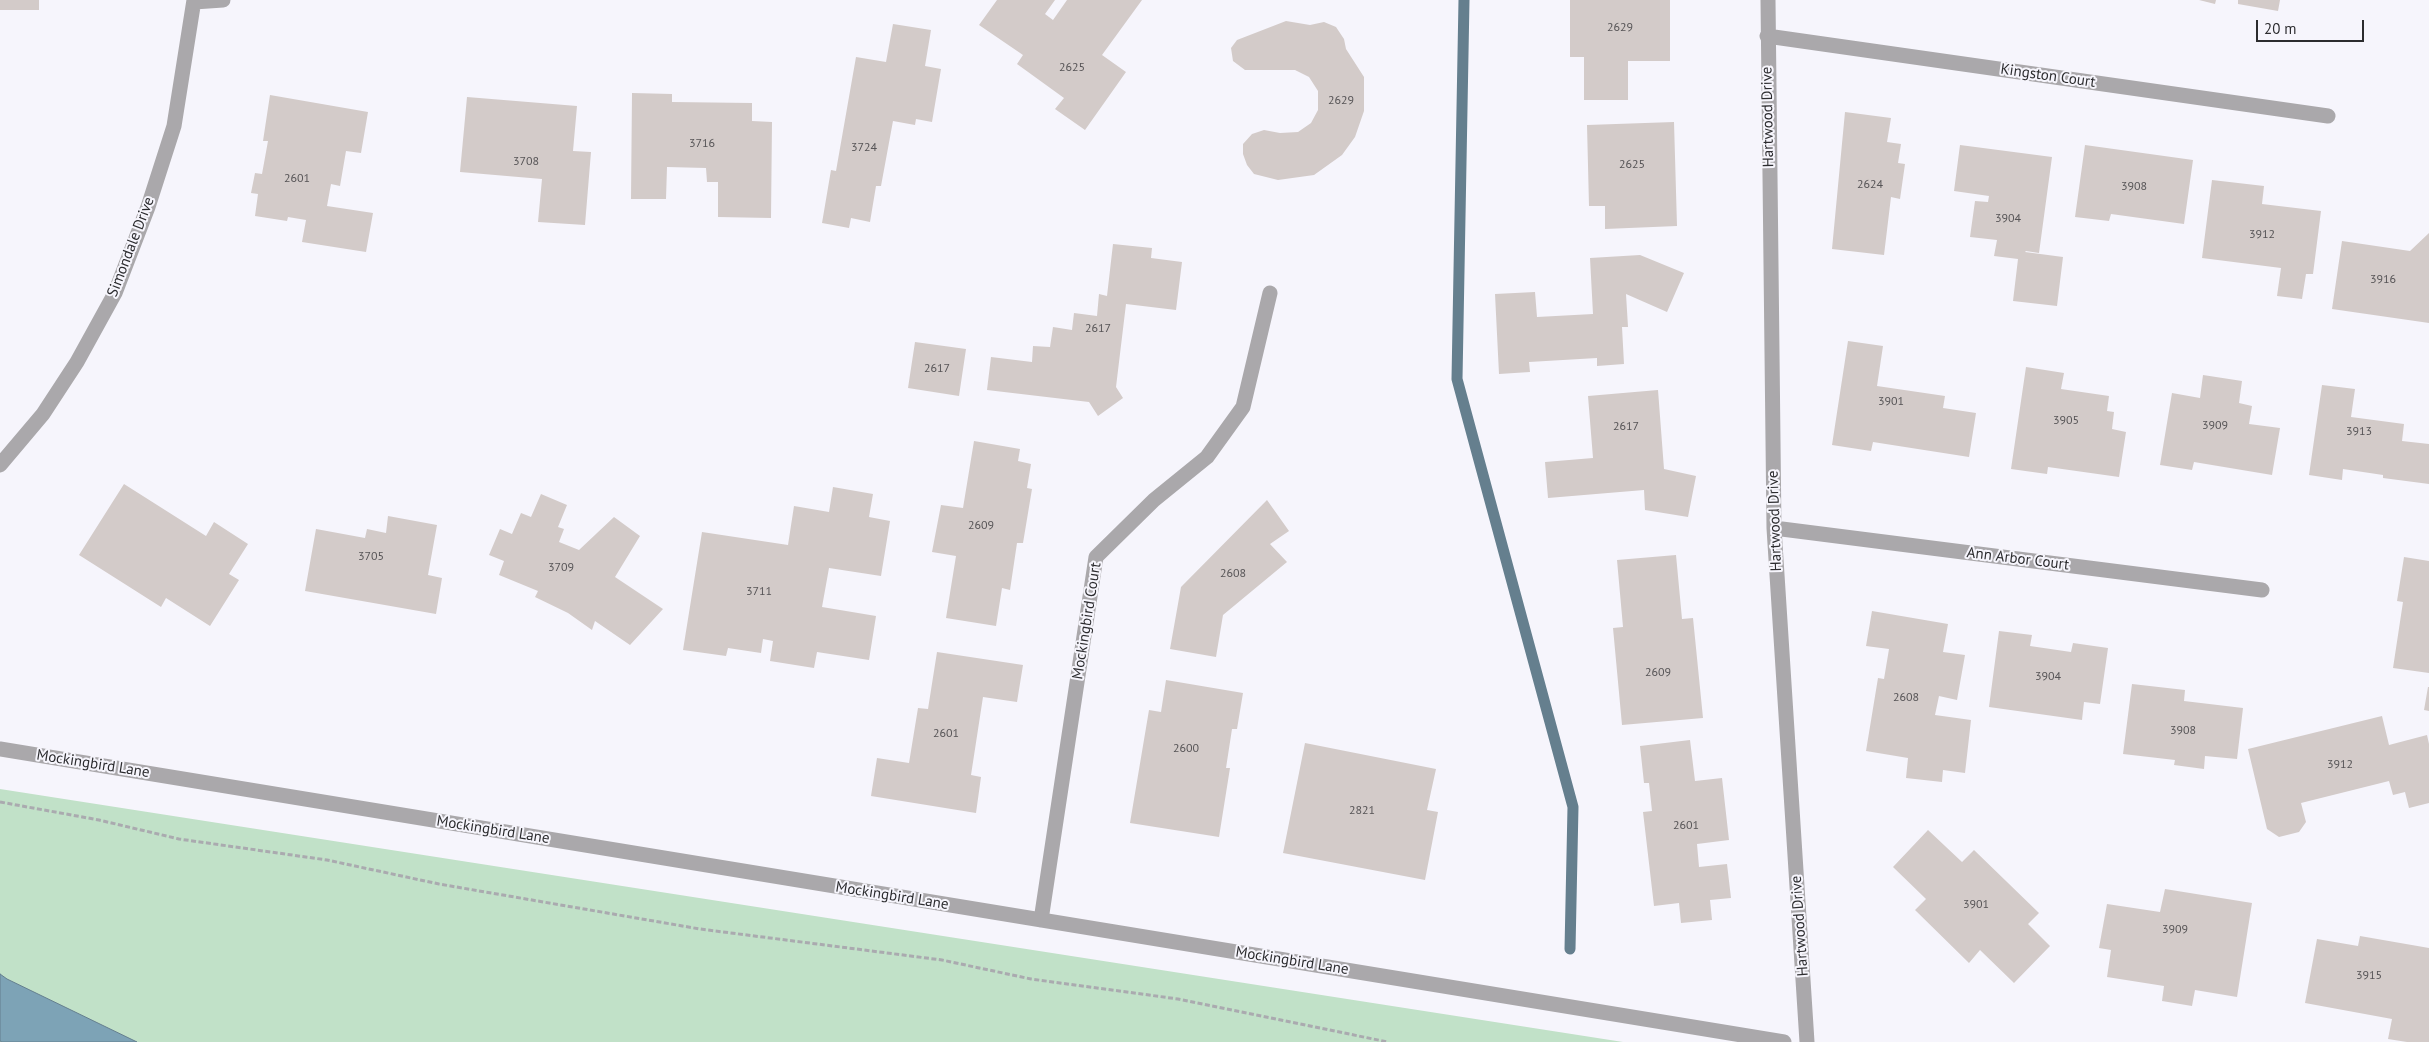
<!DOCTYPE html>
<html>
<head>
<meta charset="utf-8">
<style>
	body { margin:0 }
	#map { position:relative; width:2429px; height:1042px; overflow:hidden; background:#f6f5fc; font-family:"PT Sans",sans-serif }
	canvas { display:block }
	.scale { position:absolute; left:2256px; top:20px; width:108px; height:22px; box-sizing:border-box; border:2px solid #2c2c2f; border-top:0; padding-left:6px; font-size:15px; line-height:18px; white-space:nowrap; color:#2c2c2f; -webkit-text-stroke:4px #f6f5fc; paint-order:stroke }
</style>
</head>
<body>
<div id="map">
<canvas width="2429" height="1042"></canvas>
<div class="scale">20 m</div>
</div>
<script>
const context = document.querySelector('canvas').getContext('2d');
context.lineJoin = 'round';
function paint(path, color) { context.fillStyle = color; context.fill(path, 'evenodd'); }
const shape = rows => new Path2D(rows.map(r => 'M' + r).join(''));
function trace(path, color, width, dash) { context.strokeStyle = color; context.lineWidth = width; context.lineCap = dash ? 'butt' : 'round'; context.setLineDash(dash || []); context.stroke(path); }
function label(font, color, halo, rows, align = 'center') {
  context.font = font + ' "PT Sans",sans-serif'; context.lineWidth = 4; context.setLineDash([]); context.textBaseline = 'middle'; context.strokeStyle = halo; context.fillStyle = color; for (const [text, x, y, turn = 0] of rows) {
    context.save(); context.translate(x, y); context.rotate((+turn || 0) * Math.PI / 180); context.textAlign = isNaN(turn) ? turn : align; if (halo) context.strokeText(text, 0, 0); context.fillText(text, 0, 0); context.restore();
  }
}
const green = shape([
	[0,789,1623,1042,0,1042]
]);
const water = shape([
	[0,974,7,979,137,1042,2,1042,0,1041,0,974]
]);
const stream = shape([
	[1464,0,1457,379,1573,807,1570,949]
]);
const building = shape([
	[0,0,39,0,39,10,0,10],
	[997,0,1055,0,1045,14,1053,20,1067,0,1142,0,1102,55,1126,72,1085,130,1055,109,1064,98,1017,64,1023,55,979,25],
	[1570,0,1670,0,1670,61,1628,61,1628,100,1584,100,1584,57,1570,57],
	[2199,0,2216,0,2215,4],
	[2238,0,2280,0,2278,11,2238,4],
	[1286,21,1310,25,1324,22,1336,27,1344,39,1346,49,1364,77,1364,111,1355,137,1342,155,1314,175,1278,180,1254,174,1247,165,1243,154,1243,144,1252,134,1264,130,1280,133,1298,132,1311,123,1318,110,1318,91,1309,77,1295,70,1245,70,1233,61,1231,48,1237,40],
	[893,24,931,30,925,66,941,69,932,122,916,119,915,125,893,121,881,186,876,186,870,222,851,218,849,228,822,223,831,170,836,171,856,57,886,62],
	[632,93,672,94,672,102,752,103,752,121,772,122,771,218,718,217,718,182,707,182,706,168,667,167,666,199,631,199],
	[270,95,368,112,361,153,346,151,340,186,331,184,327,206,373,213,366,252,302,242,306,220,288,217,287,221,255,216,258,194,251,193,255,173,262,174,268,141,263,141],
	[467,97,577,106,573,151,591,152,585,225,538,222,542,179,460,172],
	[1845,112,1891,118,1887,142,1901,144,1898,163,1905,164,1900,199,1891,197,1884,255,1832,249],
	[1674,122,1677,226,1605,229,1605,206,1589,206,1587,125],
	[1960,145,2052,157,2039,253,2026,251,2025,252,2063,257,2057,306,2013,301,2018,259,1994,256,1997,240,1970,237,1975,201,1988,202,1989,196,1954,191],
	[2085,145,2193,160,2184,224,2111,214,2109,221,2075,217],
	[2212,180,2264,186,2262,204,2321,211,2313,274,2306,274,2302,299,2277,296,2281,268,2202,258],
	[2429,233,2429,323,2332,309,2342,241,2410,251],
	[1113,244,1152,248,1151,258,1182,262,1176,310,1126,304,1116,387,1123,398,1098,416,1089,402,987,390,991,357,1032,362,1033,346,1050,347,1053,327,1072,330,1074,313,1097,316,1099,294,1107,296],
	[1640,255,1684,273,1667,312,1626,294,1628,327,1622,327,1624,364,1597,366,1597,358,1529,362,1530,372,1499,374,1495,294,1535,292,1537,317,1593,314,1590,258],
	[1848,341,1883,346,1877,386,1945,396,1943,408,1976,413,1969,457,1873,442,1871,451,1832,445],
	[915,342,966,349,959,396,908,388],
	[2026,367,2064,373,2061,389,2109,396,2107,411,2114,412,2112,429,2126,432,2119,477,2048,467,2047,474,2011,469],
	[2203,375,2242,381,2239,403,2252,406,2249,424,2280,428,2272,475,2194,462,2192,470,2160,465,2172,393,2200,398],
	[2322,385,2355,389,2351,417,2404,424,2402,441,2429,444,2429,484,2383,478,2383,475,2343,469,2342,480,2309,475],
	[1658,390,1664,469,1696,476,1688,517,1645,510,1644,490,1548,498,1545,462,1593,458,1588,396],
	[974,441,1020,449,1018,461,1031,464,1027,488,1032,489,1023,543,1017,543,1010,590,1002,588,996,626,946,618,956,556,932,552,941,505,963,508],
	[124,484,206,536,214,522,248,544,229,574,239,580,210,626,166,598,161,607,79,555],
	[833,487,873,494,869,517,890,521,881,576,829,568,822,607,876,616,869,660,817,652,814,668,770,661,773,641,763,639,761,653,728,648,726,656,683,650,702,532,788,545,794,506,829,512],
	[541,494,567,505,558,527,564,529,559,542,579,550,614,517,640,536,615,577,663,609,630,645,595,621,592,630,568,613,535,597,538,591,499,575,504,561,489,555,500,529,512,534,521,513,531,517],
	[1267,500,1289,531,1270,544,1287,562,1223,615,1216,657,1170,649,1181,587],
	[388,516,437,525,428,575,442,578,436,614,305,591,316,529,365,538,367,529,386,533],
	[1676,555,1682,619,1693,618,1703,718,1622,725,1613,628,1623,627,1617,560],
	[2404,557,2429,561,2429,673,2393,668,2403,602,2397,601],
	[1872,611,1948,624,1943,652,1965,655,1957,700,1939,696,1935,715,1971,720,1965,773,1943,770,1942,782,1906,778,1908,758,1866,751,1878,678,1884,679,1889,649,1866,646],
	[1999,631,2032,635,2030,646,2071,652,2073,643,2108,648,2100,704,2084,702,2082,720,1989,707],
	[937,652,1023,665,1017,702,983,697,971,775,981,777,976,813,871,796,877,758,909,763,918,708,928,709],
	[1166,680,1243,693,1237,729,1232,729,1226,768,1230,768,1219,837,1130,823,1149,710,1161,712],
	[2132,684,2185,690,2184,701,2243,708,2237,759,2205,756,2204,769,2174,765,2175,760,2123,754],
	[2428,687,2429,687,2429,711,2424,710],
	[2382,716,2389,745,2427,735,2429,744,2429,803,2409,808,2405,792,2393,795,2389,781,2301,803,2306,822,2299,832,2279,837,2267,829,2248,749],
	[1690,740,1695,781,1722,778,1729,840,1697,844,1699,867,1727,864,1731,898,1710,900,1712,920,1681,923,1679,903,1654,906,1643,812,1652,811,1649,783,1644,783,1640,746],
	[1305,743,1436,769,1427,810,1438,812,1425,880,1283,853],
	[1928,830,1962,862,1974,850,2039,913,2028,924,2050,946,2014,983,1980,950,1969,963,1915,910,1926,899,1893,867],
	[2165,889,2252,903,2237,997,2195,990,2192,1006,2162,1001,2164,986,2107,977,2111,950,2099,948,2107,904,2160,912],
	[2360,936,2429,948,2429,1042,2407,1042,2388,1039,2392,1019,2305,1003,2317,939,2358,946]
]);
const path = shape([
	[0,802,99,820,179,839,327,860,439,884,700,929,942,960,1031,979,1178,999,1388,1042]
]);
const minor = shape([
	[1768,0,1774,528,1807,1042],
	[194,2,223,0],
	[1767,36,2328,116],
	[0,465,43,414,77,362,115,293,148,207,174,126,194,0],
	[1774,528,2262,590],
	[0,749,1784,1042],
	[1041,920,1096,557,1154,500,1207,457,1243,407,1270,293]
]);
const numberNames = [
	["2629",1620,28],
	["2625",1072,68],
	["2629",1341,101],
	["3716",702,144],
	["3724",864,148],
	["3708",526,162],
	["2625",1632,165],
	["2601",297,179],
	["2624",1870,185],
	["3908",2134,187],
	["3904",2008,219],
	["3912",2262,235],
	["3916",2383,280],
	["2617",1098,329],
	["2617",937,369],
	["3901",1891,402],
	["3905",2066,421],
	["3909",2215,426],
	["2617",1626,427],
	["3913",2359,432],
	["2609",981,526],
	["3705",371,557],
	["3709",561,568],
	["2608",1233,574],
	["3711",759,592],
	["2609",1658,673],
	["3904",2048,677],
	["2608",1906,698],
	["3908",2183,731],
	["2601",946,734],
	["2600",1186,749],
	["3912",2340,765],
	["2821",1362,811],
	["2601",1686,826],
	["3901",1976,905],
	["3909",2175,930],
	["3915",2369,976]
];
const streetNames = [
	["Kingston Court",2048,76,8],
	["Hartwood Drive",1768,117,-91],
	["Simondale Drive",131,247,-69],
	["Hartwood Drive",1775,521,-92],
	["Ann Arbor Court",2018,559,7],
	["Mockingbird Court",1087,621,-81],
	["Mockingbird Lane",93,764,9],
	["Mockingbird Lane",493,830,9],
	["Mockingbird Lane",892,896,9],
	["Hartwood Drive",1800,926,-94],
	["Mockingbird Lane",1292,961,9]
];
paint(green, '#c1e1c8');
paint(water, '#7da3b6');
trace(water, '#657f8e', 1);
trace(stream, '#657f8e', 11);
paint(building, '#d3cbc9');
trace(path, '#aaaaaf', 3, [5, 2.5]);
trace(minor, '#aaa8ab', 15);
label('12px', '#565456', null, numberNames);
label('15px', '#2c2c2f', '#f6f5fc', streetNames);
</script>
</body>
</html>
